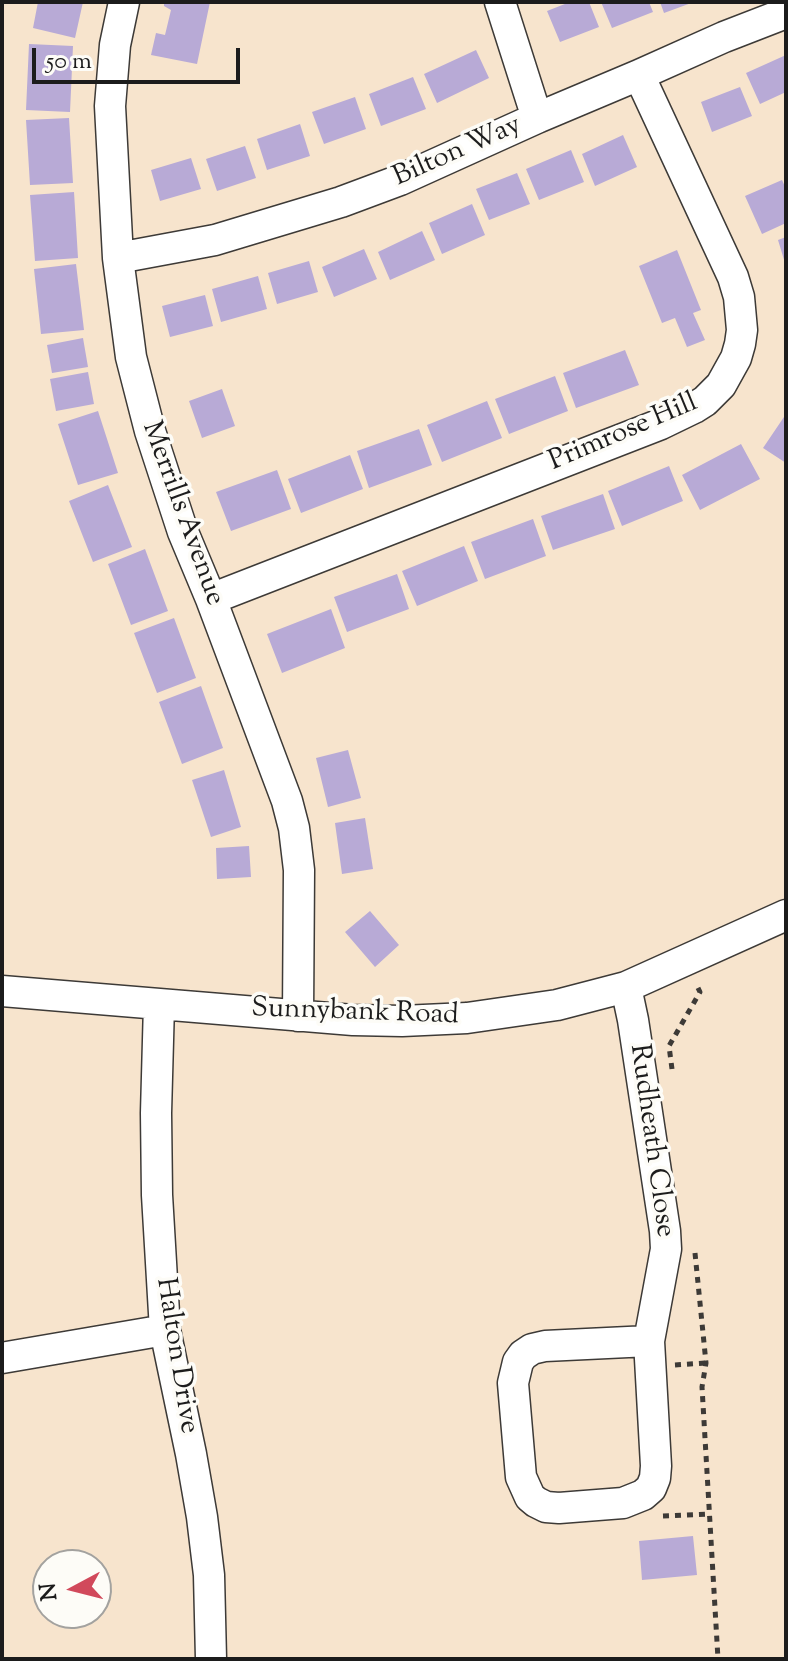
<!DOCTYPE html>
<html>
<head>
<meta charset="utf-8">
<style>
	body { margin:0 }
	#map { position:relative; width:788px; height:1661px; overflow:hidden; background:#f7e4cd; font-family:"Sorts Mill Goudy",serif }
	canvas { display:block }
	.frame { position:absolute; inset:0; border:4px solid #1c1c1c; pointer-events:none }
	.north { position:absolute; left:32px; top:1549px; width:80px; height:80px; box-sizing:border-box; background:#fdfcf7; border:2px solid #a3a29f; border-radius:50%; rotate:263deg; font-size:22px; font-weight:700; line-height:32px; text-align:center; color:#1c1c1c }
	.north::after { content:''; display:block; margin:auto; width:28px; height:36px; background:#d1495b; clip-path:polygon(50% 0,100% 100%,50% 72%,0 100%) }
	.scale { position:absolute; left:32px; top:48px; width:208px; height:36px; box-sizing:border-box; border:4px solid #1c1c1c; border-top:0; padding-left:10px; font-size:24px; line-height:28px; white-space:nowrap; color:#1c1c1c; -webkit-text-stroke:6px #fdfcf7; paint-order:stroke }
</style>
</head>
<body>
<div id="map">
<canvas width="788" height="1661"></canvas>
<div class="frame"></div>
<div class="north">N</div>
<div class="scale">50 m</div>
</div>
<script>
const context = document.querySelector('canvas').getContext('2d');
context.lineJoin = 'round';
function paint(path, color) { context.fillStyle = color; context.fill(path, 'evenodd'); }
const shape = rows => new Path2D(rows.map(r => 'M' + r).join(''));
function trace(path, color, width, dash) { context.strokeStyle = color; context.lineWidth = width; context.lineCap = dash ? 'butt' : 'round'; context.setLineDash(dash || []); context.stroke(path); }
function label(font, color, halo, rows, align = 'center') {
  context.font = font + ' "Sorts Mill Goudy",serif'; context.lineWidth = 7; context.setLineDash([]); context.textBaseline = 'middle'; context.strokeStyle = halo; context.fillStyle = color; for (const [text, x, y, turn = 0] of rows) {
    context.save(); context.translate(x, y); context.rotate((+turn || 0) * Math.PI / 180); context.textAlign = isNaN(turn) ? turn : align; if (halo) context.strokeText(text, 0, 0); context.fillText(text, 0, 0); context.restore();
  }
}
const building = shape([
	[38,2,83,2,75,38,33,28],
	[164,2,210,2,197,64,151,55,156,33,165,35,171,10,164,6],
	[570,2,589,2,599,27,560,42,547,11],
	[601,2,649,2,653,12,612,28],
	[660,2,694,2,664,13],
	[29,44,73,46,70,112,26,110],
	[476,50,489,78,437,103,424,74],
	[786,55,786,92,760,104,746,73],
	[413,77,426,109,381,126,369,94],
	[740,87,752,116,712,132,701,102],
	[355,97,366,129,324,144,312,112],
	[69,118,73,183,30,185,26,120],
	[300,124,310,156,267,170,257,139],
	[623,135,637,167,595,186,582,154],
	[245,146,256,178,217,191,206,159],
	[571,150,584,182,539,200,526,169],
	[191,158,201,189,160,201,151,170],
	[517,173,530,204,489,220,476,189],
	[782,180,786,189,786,223,762,234,745,196],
	[74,192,78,258,35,261,30,195],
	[472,204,485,235,442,254,429,223],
	[422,231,435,260,390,280,378,252],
	[786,237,786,263,785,263,778,240],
	[364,249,377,279,334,297,322,267],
	[677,250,701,310,693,313,705,340,687,347,675,318,662,323,639,266],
	[309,261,318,292,277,304,268,273],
	[76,264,84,330,41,334,34,269],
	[258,276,267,309,221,322,212,289],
	[205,295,213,326,170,337,162,306],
	[83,338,88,367,52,373,47,345],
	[625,350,639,385,576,408,563,373],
	[88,372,94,404,56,411,50,379],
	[555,376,568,411,509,434,495,399],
	[222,389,235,426,202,438,189,401],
	[487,401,502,438,442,462,427,425],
	[98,411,118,473,78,485,58,424],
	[786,414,786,463,763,448],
	[419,429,432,465,369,488,357,451],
	[741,444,760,479,700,510,682,475],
	[350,455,363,489,301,513,288,479],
	[669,466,683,501,622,526,608,491],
	[277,470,291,509,231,531,216,492],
	[108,485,132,547,93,562,69,501],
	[603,494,615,529,553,550,541,516],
	[533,519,546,556,485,579,471,542],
	[464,546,478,581,417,606,402,571],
	[145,549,168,611,131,625,108,564],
	[397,574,409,609,347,632,334,597],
	[331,609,345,648,282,673,267,634],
	[174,618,196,678,157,693,134,633],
	[201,686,223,748,182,764,159,702],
	[348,750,361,798,328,807,316,758],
	[224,770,241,827,211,837,192,780],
	[365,818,373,869,342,874,335,823],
	[249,846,251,877,217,879,216,848],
	[370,911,399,945,375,967,345,932],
	[693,1536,697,1575,642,1580,639,1541]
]);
const path = shape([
	[672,1069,669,1046,700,992,696,984],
	[695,1253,706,1363,702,1387,718,1659],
	[675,1365,706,1363],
	[663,1516,710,1514]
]);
const minor = shape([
	[124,2,115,45,110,106,118,258,131,357,150,431,183,532,211,599,287,801,294,828,299,870,298,1016],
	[500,2,537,118],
	[118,258,215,240,341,202,400,180,537,118,639,75,724,37,786,13],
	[211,599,661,424,694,408,705,401,721,385,736,358,740,344,742,330,739,297,733,277,639,75],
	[626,987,633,1020,665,1231,666,1249,649,1341,656,1466,655,1478,651,1488,643,1495,623,1503,559,1508,546,1507,536,1502,530,1497,521,1477,513,1383,518,1362,523,1355,532,1349,545,1346,649,1341],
	[2,991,353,1020,402,1021,467,1018,557,1005,626,987,786,915],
	[159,1004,156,1113,157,1195,165,1330,191,1454,202,1517,209,1575,211,1659],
	[2,1358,165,1330]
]);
const streetNames = [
	["Bilton Way",458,153,-24],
	["Primrose Hill",624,434,-23],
	["Merrills Avenue",181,514,70],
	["Sunnybank Road",355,1014,2],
	["Rudheath Close",650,1141,82],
	["Halton Drive",175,1356,81]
];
paint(building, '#b8aad6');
trace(minor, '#3d3a37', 33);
trace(path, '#3d3a37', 5, [6, 6]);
trace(minor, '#fff', 30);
label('28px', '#1c1c1c', '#fdfcf7', streetNames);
</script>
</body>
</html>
